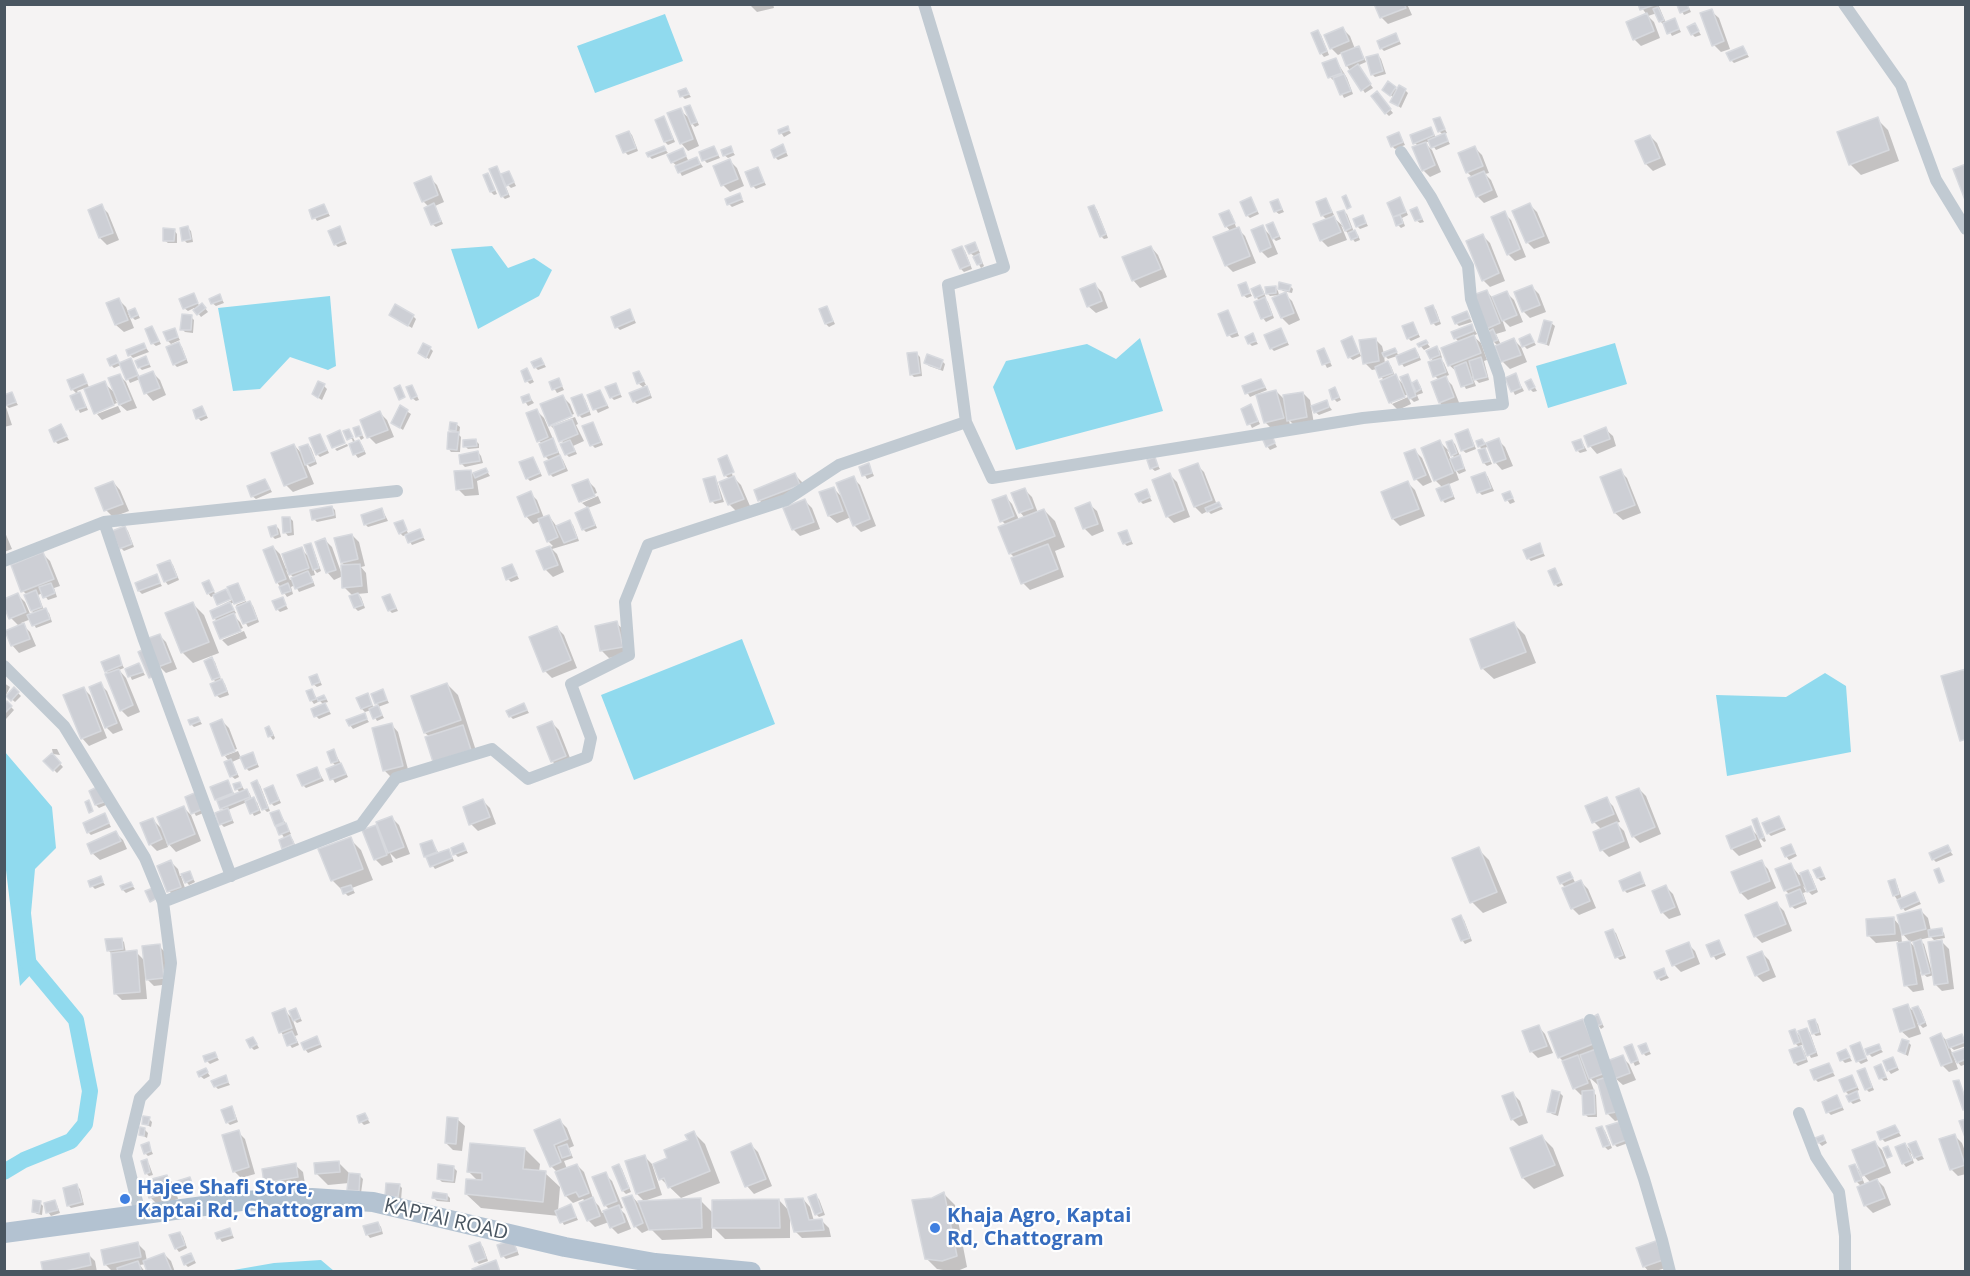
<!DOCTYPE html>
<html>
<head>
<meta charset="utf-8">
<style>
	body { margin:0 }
	#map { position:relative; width:1970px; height:1276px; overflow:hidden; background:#f5f3f3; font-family:"Open Sans",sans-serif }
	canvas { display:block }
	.frame { position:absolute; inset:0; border:6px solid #4a5661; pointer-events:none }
</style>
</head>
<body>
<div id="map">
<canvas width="1970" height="1276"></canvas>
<div class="frame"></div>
</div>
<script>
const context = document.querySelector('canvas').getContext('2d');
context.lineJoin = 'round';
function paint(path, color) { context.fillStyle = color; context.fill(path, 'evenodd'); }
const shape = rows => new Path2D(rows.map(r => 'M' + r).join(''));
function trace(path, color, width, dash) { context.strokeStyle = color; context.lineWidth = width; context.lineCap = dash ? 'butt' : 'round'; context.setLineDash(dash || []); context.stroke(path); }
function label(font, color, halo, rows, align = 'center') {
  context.font = font + ' "Open Sans",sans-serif'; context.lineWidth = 4.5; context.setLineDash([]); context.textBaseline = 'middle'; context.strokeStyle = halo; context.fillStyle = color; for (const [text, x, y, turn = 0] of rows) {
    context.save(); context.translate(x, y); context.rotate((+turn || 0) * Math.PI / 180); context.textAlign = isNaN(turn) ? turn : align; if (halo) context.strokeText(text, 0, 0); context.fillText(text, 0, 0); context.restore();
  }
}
const water = shape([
	[665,14,683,61,595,93,577,46],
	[492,246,508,268,534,258,552,270,539,296,478,329,451,249],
	[330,296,336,366,328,370,290,357,260,389,233,391,218,308],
	[1140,338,1163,411,1016,450,993,387,1006,361,1087,344,1116,359],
	[1615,343,1627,384,1548,408,1536,366],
	[742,639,775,724,634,780,601,695],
	[1825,673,1846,686,1851,752,1727,776,1716,695,1786,697],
	[5,752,52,807,56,848,35,869,31,913,37,968,20,986,5,862],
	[321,1260,334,1271,228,1271,274,1263]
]);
const shadow = shape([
	[773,4,774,8,757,12,749,4],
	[1376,4,1407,4,1412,15,1388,24,1381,17],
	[1639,4,1658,4,1666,23,1674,20,1681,32,1672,36,1665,23,1663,24,1660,21,1657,13,1648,16,1654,22,1660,38,1641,46,1634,39,1647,15],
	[1682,4,1687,4,1691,12,1684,15,1679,6],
	[1711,11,1719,18,1730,49,1721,52,1714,45],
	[1695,25,1701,35,1695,37,1692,34],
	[1343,29,1350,36,1355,49,1358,48,1361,51,1366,62,1357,66,1373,88,1365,93,1347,66,1342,53,1338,55,1331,48],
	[1318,32,1321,35,1329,55,1324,57,1321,53],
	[1396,35,1401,44,1384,51,1381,48],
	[1743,48,1749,57,1734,63,1731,60],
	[1378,55,1381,59,1386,74,1375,77,1372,74],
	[1336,60,1347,78,1353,94,1344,98,1335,80,1333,80,1330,77],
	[1395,88,1397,91,1405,90,1408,93,1401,108,1392,102,1394,98,1387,92],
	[686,90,691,97,685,99,682,96],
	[1379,96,1393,113,1389,116,1386,113],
	[690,107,699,125,695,127,689,120,699,146,688,151,681,143,680,110,691,120],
	[663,118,666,121,675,142,668,145,665,142],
	[1439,118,1447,133,1444,134,1450,144,1436,150,1430,141,1425,143,1432,150,1441,172,1430,177,1423,170,1418,146,1415,143,1431,128,1436,138,1443,135,1439,131],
	[1877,119,1888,130,1899,161,1861,175,1850,164],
	[787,128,791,133,784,137,780,131],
	[629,132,632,135,638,151,628,155,625,152],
	[1399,133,1405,145,1395,149,1392,146],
	[1650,136,1657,143,1666,165,1653,171,1646,164],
	[783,146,788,156,778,160,775,157],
	[664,148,668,153,652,159,649,156],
	[714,148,720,158,707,163,704,160],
	[730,148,735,155,728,158,724,155],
	[1475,148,1482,155,1489,173,1485,174,1491,180,1498,197,1484,203,1477,196,1473,178,1467,172],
	[683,150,689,162,697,158,703,167,682,176,676,165,672,162],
	[730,161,737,168,744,186,730,192,723,185],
	[496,168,501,175,509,172,516,186,511,188,503,180,510,197,505,199,502,196],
	[757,168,766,185,756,189,753,186],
	[487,175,490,178,497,194,494,195,491,192,485,176],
	[430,178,437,185,444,202,435,206,443,224,436,227,432,224,429,207,423,201],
	[739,195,744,202,732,207,729,204],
	[1251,199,1259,214,1250,218,1247,215],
	[1326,199,1334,215,1332,216,1346,229,1343,211,1347,214,1354,232,1358,235,1360,240,1355,242,1341,225,1347,240,1328,247,1321,240,1327,220,1322,215],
	[1400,199,1408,215,1402,218,1405,226,1401,228,1398,225,1389,203],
	[1278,201,1284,212,1279,214,1275,211],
	[1530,205,1537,212,1550,243,1534,249,1527,242],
	[101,206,108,213,119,240,107,245,100,238,90,211],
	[324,206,330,216,317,221,311,211],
	[1094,206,1097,210,1108,238,1104,239,1101,236],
	[1417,209,1424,222,1420,223,1416,220],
	[1229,212,1232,215,1236,227,1245,236,1256,263,1233,272,1226,265,1231,232,1226,226],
	[1504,213,1511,220,1526,257,1515,261,1508,254],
	[1363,217,1368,226,1360,229,1357,226],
	[1273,224,1281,239,1276,241,1270,235,1278,254,1268,258,1261,251,1262,227,1273,238],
	[188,228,191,231,193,242,187,243,184,240],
	[339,228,347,244,338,247,335,244],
	[174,230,177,234,177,243,168,243,164,240],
	[1483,236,1490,243,1505,281,1490,287,1483,280],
	[975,243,980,253,977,255,981,259,984,266,981,268,974,256,970,253],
	[1151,247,1158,255,1167,277,1140,288,1133,280],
	[962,248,965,251,972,269,964,272,961,269,954,251],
	[1245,284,1252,296,1247,298,1243,295],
	[1095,285,1102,292,1108,308,1096,313,1088,306],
	[1290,286,1293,289,1292,293,1283,291,1280,288],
	[1260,287,1263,290,1266,298,1264,298,1268,302,1274,318,1266,322,1263,318,1256,302,1260,301,1256,297],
	[1275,287,1278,291,1279,295,1270,296,1267,293],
	[1532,287,1539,294,1546,312,1530,318,1523,311],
	[1486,291,1493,298,1507,293,1514,300,1523,322,1510,327,1502,319,1506,331,1496,334,1501,345,1514,340,1521,347,1527,362,1510,369,1503,362,1497,347,1498,346,1493,341,1491,332,1487,328],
	[1285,294,1292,301,1300,320,1289,325,1282,318],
	[193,295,200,307,205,308,208,312,201,317,194,308,188,311,184,308],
	[220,296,224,303,216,306,212,303],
	[119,300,126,307,128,312,135,309,140,318,135,320,128,313,134,328,124,332,116,325,108,304],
	[1433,307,1436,310,1441,324,1436,326,1433,323],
	[827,308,835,324,829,327,826,324],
	[630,311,636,323,620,330,617,327],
	[1227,312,1230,315,1239,336,1232,338,1229,335,1220,315],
	[1467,313,1472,322,1459,326,1456,323],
	[391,315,413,316,416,319,412,328],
	[191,317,194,320,193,333,185,332,182,329],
	[1551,323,1555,326,1549,346,1540,342],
	[1413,324,1420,337,1411,341,1408,338],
	[1472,326,1477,334,1473,336,1481,343,1487,360,1484,361,1489,380,1479,383,1472,376,1476,386,1466,389,1457,372,1449,365,1459,342,1455,338],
	[152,328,161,344,156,346,152,343],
	[174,330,180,340,171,344,168,341],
	[1281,330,1289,345,1274,351,1271,348],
	[1252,335,1258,344,1252,346,1249,343],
	[1530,336,1536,345,1527,349,1524,346],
	[1352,338,1361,356,1353,360,1349,357],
	[1375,339,1382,346,1384,354,1395,350,1399,356,1415,350,1418,353,1421,360,1404,367,1397,356,1388,359,1384,355,1385,364,1388,363,1391,366,1395,376,1406,387,1407,376,1412,384,1417,382,1420,385,1423,393,1417,395,1419,400,1414,402,1409,397,1411,393,1392,401,1392,404,1390,402,1384,381,1377,369,1372,370,1365,363],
	[1426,342,1430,347,1424,350,1419,344],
	[179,344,182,347,188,363,177,367,174,364],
	[144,345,149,352,133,358,130,355],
	[430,348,433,351,429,359,420,353],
	[1437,348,1440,351,1442,358,1440,359,1444,363,1449,375,1444,377,1452,385,1460,405,1447,410,1440,403,1433,383,1439,380,1435,376,1434,362,1431,358],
	[1324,350,1332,366,1327,368,1319,352],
	[917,354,920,357,922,376,914,377,911,374],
	[116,357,120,364,131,360,140,378,153,373,160,380,166,395,153,401,146,393,140,379,130,383,121,365,114,368,111,365],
	[146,358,151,367,142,370,139,367],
	[541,359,546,367,538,370,535,367],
	[942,361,945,364,943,371,929,366,926,363],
	[527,370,534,382,530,384,527,381],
	[639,372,646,385,644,385,649,390,652,398,637,404,634,401,644,388,638,383],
	[83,375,90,389,104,383,116,394,119,375,126,382,137,408,127,411,120,405,122,404,121,401,118,402,115,400,117,403,96,411,96,414,85,388,77,391,82,397,88,410,80,413,72,396,77,394,72,389],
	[1515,375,1524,391,1515,395,1507,379],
	[559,380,564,390,557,393,551,383],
	[1261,380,1267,390,1250,397,1244,387],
	[1531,381,1537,391,1533,392,1530,389],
	[615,385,622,397,614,400,611,397],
	[324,386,327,389,322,400,317,397],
	[412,386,419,400,416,401,412,398],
	[1335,389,1341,400,1337,402,1334,399],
	[600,391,609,408,598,413,589,396],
	[1276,391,1285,400,1303,393,1310,400,1314,424,1296,427,1289,420,1290,425,1272,429,1265,422],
	[11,394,18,405,9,408,5,404,12,425,4,427,4,397],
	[529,396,534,403,528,406,523,398],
	[581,396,585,399,591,415,582,418,579,415],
	[563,397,570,404,574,414,551,423,551,426,550,425],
	[1408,397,1411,404,1398,410,1392,404],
	[1326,402,1332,410,1319,415,1315,412],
	[118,406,121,412,102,420,97,414],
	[1251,406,1260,424,1252,428,1243,410],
	[400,407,411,414,403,430,393,423],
	[202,408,208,418,201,421,198,418],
	[537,411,544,418,560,455,559,456,563,460,568,471,553,477,550,474,550,461,546,457,541,445,542,444,539,441],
	[380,413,387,420,394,437,376,444,369,437],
	[575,417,578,424,576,425,584,441,573,446,577,454,569,457,566,454,564,444,557,432,551,426],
	[456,424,460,427,459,435,461,437,460,452,451,452,448,448,455,434,450,429],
	[592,424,595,427,603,445,595,448,592,445],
	[61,426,69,440,58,444,55,441],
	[358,428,364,438,361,440,355,429],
	[1605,429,1613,436,1616,446,1597,454,1590,446,1586,436],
	[349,431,356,443,359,442,362,445,366,454,358,458,355,454,351,445,353,444,352,442,353,442,352,439,348,439],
	[1467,431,1470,434,1476,449,1466,453,1462,450],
	[320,435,329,453,320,457,317,454],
	[1271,436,1277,447,1270,450,1267,446],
	[1482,440,1486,444,1498,440,1505,447,1513,466,1502,470,1495,462,1489,446,1483,449,1487,453,1492,464,1487,466,1484,463,1483,450,1479,446],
	[1581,440,1587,451,1580,453,1577,450],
	[476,441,479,444,479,448,468,449,465,446],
	[1452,441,1455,444,1466,471,1459,474,1455,469,1459,480,1447,485,1451,489,1455,499,1445,503,1442,500,1443,488,1435,480,1440,442,1452,454],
	[1447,450,1455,458,1451,460],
	[347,444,348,446,337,451,335,449],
	[294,445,303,455,308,445,311,448,317,464,310,467,305,462,314,484,293,492,286,485],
	[1415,451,1422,458,1432,482,1423,486,1416,479],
	[478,452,481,456,483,463,465,467,462,464],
	[727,457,733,477,741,485,750,506,736,511,729,504,730,479,726,476,720,460],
	[533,458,542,476,530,481,527,478],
	[1154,459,1160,469,1155,471,1151,468],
	[869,465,874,476,867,479,861,468],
	[1197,465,1204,472,1217,505,1219,504,1223,509,1211,514,1208,511,1202,514,1195,507,1181,471],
	[486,470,490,476,477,481,479,495,465,496,458,489,470,471,474,475],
	[1620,471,1627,478,1641,513,1623,520,1615,513,1602,478],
	[1485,473,1488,477,1494,491,1482,495,1479,492],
	[795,475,802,482,806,492,767,508,760,501,756,491],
	[1170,475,1177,482,1190,517,1174,523,1167,516],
	[714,478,717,481,724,502,715,504,712,501],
	[853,478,860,485,876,526,861,532,854,525,851,517,837,523,829,516,821,493,833,488,844,499],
	[265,480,272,492,256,499,252,496],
	[587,480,595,488,597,493,582,499,582,503,581,501],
	[113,482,120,490,129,511,113,517,106,510],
	[1408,483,1415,490,1425,516,1400,526,1393,519,1383,493],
	[1025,490,1032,497,1038,513,1044,510,1055,521,1065,547,1055,551,1064,577,1030,590,1023,583,1015,558,1010,553,1006,525,1002,521,1005,496,1012,504,1019,520,1025,518,1020,512],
	[1146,491,1152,501,1143,504,1140,501],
	[530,493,537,500,544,518,549,516,557,527,570,522,573,525,579,541,552,549,557,554,564,572,553,577,546,570,538,552,553,546,548,541,540,521,533,524,526,516],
	[1510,493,1515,502,1510,504,1504,495],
	[598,496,601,503,588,508,582,503],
	[805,501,812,508,820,529,800,536,793,529],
	[1089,504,1097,511,1104,531,1092,536,1085,529,1077,509],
	[332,507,335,510,336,518,317,522,314,519],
	[382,509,388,521,368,527,365,524],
	[587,509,590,512,597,528,586,532,583,529],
	[290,518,293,521,294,535,288,536,285,532],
	[402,522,409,535,419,531,425,540,412,545,406,535,403,536,400,533],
	[276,526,279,529,281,537,275,539,272,536],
	[125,528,128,531,134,547,124,551,121,548],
	[4,530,12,549,4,552],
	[1127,532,1133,544,1127,546,1124,543],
	[352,535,359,542,365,566,361,567,366,573,368,593,357,594,361,597,365,608,358,611,355,608,353,596,344,587,343,576,334,580,327,572,325,540,332,547,342,575,346,566,342,563],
	[310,545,313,548,321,571,317,573,313,568,315,575,311,576,315,586,299,592,295,585,291,587,293,594,287,597,277,582,273,547,280,554,286,569,288,568,301,549,310,558],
	[286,570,294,578,290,580],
	[1539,545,1545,556,1531,561,1528,558],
	[43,554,50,561,60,586,54,588,57,597,48,600,43,593,38,595,44,610,49,613,52,622,36,628,31,619,21,623,30,632,36,646,19,653,12,645,20,627,11,618,18,595,25,602,31,616,35,614,32,611,27,595,23,591],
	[170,562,173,565,179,580,168,585,165,581],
	[512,566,519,579,511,582,508,579],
	[1555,570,1563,585,1558,587,1555,584],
	[156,576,162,586,142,594,139,591],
	[208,582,216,595,226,591,232,597,218,603,215,595,211,597,208,593],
	[238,584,245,598,230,604,236,613,233,615,240,622,243,628,222,637,222,640,217,621,214,618,222,608,220,606,238,597],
	[390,596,398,611,392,613,389,610],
	[282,598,288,609,280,612,277,609],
	[246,601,247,604,250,603,253,606,259,622,248,627,236,605],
	[193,604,204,615,219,653,193,663,182,652],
	[616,623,624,630,629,654,609,658,602,651,597,627],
	[1514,624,1525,635,1536,663,1494,679,1482,668],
	[557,628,564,635,577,668,552,678,545,671],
	[244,631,247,638,228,646,222,640],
	[159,635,166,642,177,669,166,673,159,666],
	[118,656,124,668,119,670,126,678,140,712,128,717,121,710,109,674,106,671],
	[212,659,215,662,221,680,225,684,229,695,220,698,216,695,217,683,213,679],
	[139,665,145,675,132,680,127,669],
	[317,675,322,685,317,687,313,684],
	[4,683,10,687,5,697,4,697],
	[100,684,107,691,123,730,113,734,106,727],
	[447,684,458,695,478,757,430,737,425,733,413,697],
	[83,688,90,695,107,738,89,746,82,738],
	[14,689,21,696,15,702,8,696],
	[312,690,317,699,324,696,327,700,328,702,324,703,331,714,319,719,316,716,324,705,320,701,314,704,311,700],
	[382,691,389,703,378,707,384,718,377,721,371,710,365,712,362,709,358,699,367,695,374,708,379,706,376,703],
	[7,703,14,710,6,719,4,706],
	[524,705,529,713,513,719,510,716],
	[364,715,369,722,353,729,350,725],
	[198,718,202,724,194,727,191,724],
	[222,721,229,728,237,749,225,753,225,756],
	[552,723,559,730,572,763,559,768,552,761],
	[391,724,398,732,409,773,392,778,385,771,374,729],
	[269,728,272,731,275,738,273,740,270,736,267,729],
	[52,749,57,749,60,755,53,754],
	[238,751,241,758,232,762,239,777,235,779,231,776,229,761,225,756],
	[334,751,348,777,335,783,328,770,336,766,333,763,329,753],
	[253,754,259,767,249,771,246,768],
	[52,755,63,767,57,773,45,761],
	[317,769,324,781,306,788,303,785],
	[227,782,235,795,240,793,237,789,240,783,245,791,247,790,250,794,252,800,257,802,261,813,254,816,247,802,228,810,234,823,224,827,221,824,224,811,216,799],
	[257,782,260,785,270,811,267,812,264,809],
	[273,786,281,803,274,806,271,803],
	[97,789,106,805,99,808,96,805],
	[1639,789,1646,796,1661,834,1640,843,1633,836],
	[186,797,206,812,196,816],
	[1606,799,1613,806,1620,822,1616,823,1624,831,1630,848,1609,857,1602,850,1602,830,1594,822],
	[483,801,490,808,496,824,478,831,471,824],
	[184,808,191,815,201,841,176,852,166,841,168,847,157,851,150,844,153,820,164,831],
	[279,811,291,834,289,835,293,840,296,848,287,851,284,848,285,839,276,825],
	[105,815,111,827,91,835,88,832],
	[392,818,399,825,410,854,396,859,390,853,393,862,382,866,375,859,375,827,382,833],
	[1779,818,1786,830,1771,836,1768,833],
	[1756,820,1759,823,1766,841,1764,842,1757,835,1762,847,1739,856,1732,849,1728,837,1750,828,1760,838],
	[116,833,123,840,127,849,100,860,92,853],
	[350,839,361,850,373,880,352,888,355,893,348,896,332,880],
	[432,841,439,854,449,850,454,861,435,869,426,856],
	[463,845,468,853,458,857,455,854],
	[1791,846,1797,856,1789,860,1786,856],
	[1947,847,1953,855,1936,862,1933,859],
	[1478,849,1489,860,1507,903,1483,913,1472,902],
	[171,862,178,869,180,876,189,872,195,882,189,885,181,876,187,894,176,898,169,891],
	[1761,862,1768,869,1776,888,1748,900,1741,893,1733,873],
	[1790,864,1799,875,1808,871,1811,875,1818,892,1812,895,1803,886,1806,892,1803,893,1807,904,1795,909,1791,906,1790,895,1785,890],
	[1820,869,1826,879,1821,881,1818,878],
	[1570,873,1576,884,1581,882,1588,889,1596,908,1579,915,1572,908,1566,888,1561,883],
	[1640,874,1646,886,1627,893,1624,890],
	[100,878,105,885,95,889,92,886],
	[1894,880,1897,884,1902,899,1915,894,1921,904,1905,911,1894,895],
	[131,884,135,889,126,893,123,890],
	[1666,887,1673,894,1681,915,1669,919,1662,912],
	[1777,904,1784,911,1792,931,1762,943,1755,936],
	[1920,910,1928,918,1931,931,1941,930,1944,933,1945,938,1934,940,1931,937,1919,940,1924,944,1932,972,1933,972,1942,942,1949,949,1954,989,1942,991,1935,984,1934,975,1927,977,1920,971,1924,990,1913,992,1906,985,1898,941,1876,943,1869,936,1893,918,1901,927],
	[1901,932,1910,942,1914,941,1917,950,1910,942,1902,943],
	[1460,917,1464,920,1472,941,1465,944,1462,940],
	[1612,930,1616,933,1626,958,1620,960,1617,957],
	[121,939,124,942,126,953,136,952,145,961,159,946,166,953,170,984,154,986,145,977,147,999,122,1000,115,993,111,953,108,950],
	[1719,941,1726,955,1716,960,1708,946],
	[1688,944,1695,951,1700,964,1681,972,1674,965],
	[1762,953,1769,960,1776,977,1763,982,1756,975],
	[1663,970,1669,978,1661,981,1658,978],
	[1907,1005,1912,1010,1918,1007,1921,1010,1927,1026,1923,1028,1917,1022,1921,1034,1909,1038,1901,1031],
	[296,1009,302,1021,297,1023,292,1018,298,1035,295,1036,299,1045,292,1048,281,1032,284,1010,294,1020],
	[1598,1016,1604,1027,1601,1029,1598,1025],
	[1583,1020,1590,1027,1623,1119,1615,1121,1608,1114,1600,1085,1598,1085,1589,1077,1594,1090,1592,1091,1596,1095,1597,1117,1588,1117,1585,1114,1584,1094,1581,1095,1574,1088,1565,1063,1559,1057],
	[1815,1021,1818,1024,1821,1035,1816,1036,1813,1033],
	[1538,1026,1545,1034,1553,1053,1538,1058,1531,1051],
	[1794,1030,1802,1038,1807,1030,1810,1033,1818,1056,1811,1058,1804,1044,1799,1046,1804,1051,1808,1062,1798,1066,1795,1063,1800,1048,1795,1043],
	[1941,1035,1947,1041,1961,1036,1966,1041,1966,1046,1954,1050,1949,1046,1953,1055,1966,1049,1966,1064,1961,1066,1954,1058,1958,1069,1949,1072,1942,1065],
	[253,1038,259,1048,254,1050,251,1047],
	[317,1038,322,1047,308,1053,305,1049],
	[1908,1042,1911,1045,1908,1056,1899,1051],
	[1645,1044,1651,1054,1646,1056,1643,1053],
	[1859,1044,1868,1061,1861,1064,1858,1061],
	[1631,1045,1640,1064,1635,1066,1626,1047],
	[1878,1046,1883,1052,1872,1057,1869,1054],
	[1846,1051,1852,1061,1845,1063,1842,1060],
	[214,1053,219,1060,210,1064,207,1061],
	[1622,1057,1629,1064,1636,1080,1623,1085,1615,1078],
	[1893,1059,1899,1070,1891,1074,1888,1070],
	[1828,1064,1835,1076,1818,1082,1815,1079],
	[1880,1066,1888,1080,1884,1081,1881,1078],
	[205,1069,210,1076,204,1079,200,1076],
	[1864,1069,1867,1073,1874,1090,1869,1092,1866,1089],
	[225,1077,230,1085,218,1089,215,1086],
	[1852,1077,1859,1090,1855,1092,1861,1101,1853,1104,1850,1101,1850,1096,1846,1092,1841,1081],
	[1560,1093,1563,1096,1558,1116,1552,1114,1549,1111],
	[1513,1094,1520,1101,1528,1123,1519,1126,1512,1119],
	[1837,1097,1844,1110,1831,1115,1828,1112],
	[231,1108,234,1111,238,1122,230,1125,227,1122],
	[365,1115,370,1123,364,1125,361,1122],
	[149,1119,152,1122,151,1127,144,1124],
	[457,1119,465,1126,462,1151,453,1150,446,1143],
	[560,1121,567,1128,574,1146,569,1148,573,1158,564,1161,567,1169,577,1165,584,1172,594,1201,599,1206,602,1213,610,1210,605,1205,605,1174,612,1181,623,1208,620,1209,625,1214,631,1229,618,1234,611,1227,609,1222,595,1227,588,1220,586,1202,583,1199,573,1203,566,1196,557,1172,551,1166,536,1131],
	[1895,1126,1901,1136,1885,1142,1882,1139],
	[1608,1127,1628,1143,1617,1147,1614,1144],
	[1602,1128,1605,1131,1612,1148,1608,1150,1604,1146],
	[145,1130,148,1133,147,1138,140,1134],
	[238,1132,245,1139,255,1174,241,1178,234,1171],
	[694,1133,705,1144,720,1183,681,1198,661,1179,669,1159,690,1141],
	[1823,1136,1827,1143,1822,1146,1819,1143],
	[1955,1136,1962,1143,1966,1154,1966,1174,1958,1176,1951,1169],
	[1542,1137,1553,1148,1564,1176,1534,1189,1523,1178,1512,1149],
	[1875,1143,1882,1150,1891,1173,1876,1179,1884,1187,1891,1205,1873,1213,1866,1206,1858,1188,1862,1187,1857,1182,1851,1167,1855,1166,1862,1173],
	[1859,1170,1871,1183,1865,1185],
	[1915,1143,1924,1159,1918,1161,1910,1152,1914,1163,1906,1167,1903,1163,1897,1148,1905,1144,1913,1153],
	[148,1144,153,1154,148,1156,145,1153],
	[751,1145,758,1152,772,1186,754,1194,747,1186,733,1153],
	[525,1149,540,1164,539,1172,545,1173,560,1187,558,1211,571,1206,578,1220,564,1225,559,1216,481,1208,466,1194,479,1182,468,1171],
	[645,1157,652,1164,662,1195,644,1201,637,1194],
	[146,1161,149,1164,153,1175,149,1176,146,1173],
	[339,1163,351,1175,360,1176,363,1179,361,1193,352,1192,349,1189,349,1183,328,1185,317,1174],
	[295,1165,303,1172,305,1184,273,1189,266,1182],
	[619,1165,622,1169,631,1192,626,1194,623,1191,614,1168],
	[454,1168,457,1171,455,1183,442,1182,439,1179],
	[166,1176,177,1187,189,1181,192,1191,181,1194,175,1188,178,1199,158,1205,151,1198],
	[399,1185,402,1188,401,1200,389,1198],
	[77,1186,80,1189,84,1205,71,1208,68,1205],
	[944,1194,955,1205,967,1267,955,1272,937,1269,926,1258,933,1199],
	[447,1195,450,1198,450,1202,437,1201,434,1198],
	[632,1196,638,1203,700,1200,713,1213,779,1200,790,1212,803,1199,810,1207,814,1221,821,1220,829,1228,831,1237,802,1238,795,1231,790,1215,790,1238,725,1239,712,1226,712,1238,662,1240,651,1229,642,1233,635,1226],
	[815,1196,819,1199,825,1215,819,1217,816,1214],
	[54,1202,57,1205,60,1213,51,1216,48,1212],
	[40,1203,43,1206,42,1215,37,1214,33,1211],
	[378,1223,381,1227,383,1234,370,1238,367,1234],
	[230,1230,234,1238,222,1242,217,1234],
	[180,1233,183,1236,187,1248,179,1252,176,1248],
	[138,1244,145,1251,147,1261,164,1254,171,1261,175,1272,149,1272,146,1264,140,1265,145,1272,119,1272,119,1270,112,1271,105,1264],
	[480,1244,483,1247,488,1261,479,1264,476,1261],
	[515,1245,519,1255,506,1259,503,1256],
	[1663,1249,1669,1267,1659,1270,1661,1272,1649,1272,1644,1266],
	[88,1254,95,1261,97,1272,44,1272],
	[191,1254,196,1263,188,1267,185,1264]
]);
const canal = shape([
	[4,1172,24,1160,71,1141,85,1124,90,1091,76,1020,27,961,26,950]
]);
const building = shape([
	[1374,4,1404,4,1406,8,1380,18,1374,4],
	[1638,4,1654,4,1654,5,1640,10,1638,4],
	[1687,4,1689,9,1680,13,1677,5,1687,4],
	[1658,7,1664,20,1659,22,1653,9,1658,7],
	[1712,9,1724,41,1712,46,1700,13,1712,9],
	[1647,13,1654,31,1633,40,1626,22,1647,13],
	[1675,18,1679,29,1667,34,1663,23,1675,18],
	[1695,23,1699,31,1691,35,1687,27,1695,23],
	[1343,27,1349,41,1330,49,1324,35,1343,27],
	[1318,30,1327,51,1320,54,1311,33,1318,30],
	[1396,33,1399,41,1380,49,1377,41,1396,33],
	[1359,46,1364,59,1346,66,1341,53,1359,46],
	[1743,46,1747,54,1730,61,1726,53,1743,46],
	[1378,54,1383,71,1371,75,1366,57,1378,54],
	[1336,58,1342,73,1328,78,1322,63,1336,58],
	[1358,64,1371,84,1361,91,1348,71,1358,64],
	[1344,74,1351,91,1340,95,1333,78,1344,74],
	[1388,81,1396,87,1390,96,1382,90,1388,81],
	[1399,85,1406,89,1398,106,1390,102,1399,85],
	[686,88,689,94,680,97,678,91,686,88],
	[1377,91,1391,109,1385,114,1371,96,1377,91],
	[690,105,697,122,691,124,684,107,690,105],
	[681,108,693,139,680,144,667,113,681,108],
	[664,116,673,139,664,142,655,120,664,116],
	[1440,117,1445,129,1438,132,1433,119,1440,117],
	[1878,117,1889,150,1849,165,1837,132,1878,117],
	[788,126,789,130,779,134,778,130,788,126],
	[1431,127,1434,135,1413,144,1410,135,1431,127],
	[629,131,636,148,623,153,616,136,629,131],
	[1399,132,1403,142,1391,147,1387,137,1399,132],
	[1445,133,1448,141,1431,148,1428,140,1445,133],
	[1650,135,1660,158,1645,164,1635,141,1650,135],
	[1426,142,1435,165,1422,171,1412,147,1426,142],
	[783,144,786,152,774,158,771,150,783,144],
	[664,146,666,150,648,157,646,153,664,146],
	[714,146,718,155,702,161,699,152,714,146],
	[731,146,733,152,723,156,721,150,731,146],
	[1475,146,1483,166,1466,173,1458,153,1475,146],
	[683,148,686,156,671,163,667,155,683,148],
	[697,157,700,164,678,173,675,166,697,157],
	[730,159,738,179,721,186,713,166,730,159],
	[1966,164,1966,200,1965,200,1953,169,1966,164],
	[497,166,508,194,501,197,489,169,497,166],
	[758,167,764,182,751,187,745,172,758,167],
	[509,171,514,182,506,186,501,174,509,171],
	[1484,171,1492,190,1476,197,1468,178,1484,171],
	[488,173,495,190,490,192,483,175,488,173],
	[431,176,438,195,422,202,414,183,431,176],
	[740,193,742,199,727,205,725,199,740,193],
	[1346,195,1351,207,1347,209,1342,197,1346,195],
	[1251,197,1257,211,1246,216,1240,202,1251,197],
	[1400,197,1406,212,1393,217,1387,203,1400,197],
	[1326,198,1332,212,1321,216,1316,202,1326,198],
	[1278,199,1282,209,1274,212,1270,202,1278,199],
	[434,203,441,221,431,225,424,208,434,203],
	[1530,203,1544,236,1526,243,1512,211,1530,203],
	[102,204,113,233,99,238,88,210,102,204],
	[324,204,328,213,312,219,309,210,324,204],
	[1094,205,1106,234,1100,237,1088,207,1094,205],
	[1417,207,1422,219,1415,221,1410,210,1417,207],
	[1229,210,1235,223,1225,227,1219,214,1229,210],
	[1344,210,1351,228,1345,231,1337,212,1344,210],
	[1505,211,1520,249,1507,255,1491,217,1505,211],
	[1363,215,1366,223,1356,227,1353,219,1363,215],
	[1400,215,1403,223,1396,226,1393,217,1400,215],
	[1334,216,1341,232,1320,241,1313,224,1334,216],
	[1273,222,1279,236,1272,239,1266,225,1273,222],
	[1263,225,1271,247,1260,252,1251,230,1263,225],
	[188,226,191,239,182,241,180,228,188,226],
	[340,226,345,240,334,245,328,231,340,226],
	[1239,227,1250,256,1225,266,1213,237,1239,227],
	[163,228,175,229,174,241,163,241,163,228],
	[1355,230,1358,237,1351,240,1348,233,1355,230],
	[1483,234,1499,273,1482,281,1466,241,1483,234],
	[975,242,978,250,969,254,965,246,975,242],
	[962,246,970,265,960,269,952,250,962,246],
	[1151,246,1161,269,1132,281,1122,257,1151,246],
	[979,254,982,263,977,265,973,257,979,254],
	[1246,282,1250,293,1242,296,1238,285,1246,282],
	[1279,282,1291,285,1289,291,1278,289,1279,282],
	[1095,283,1102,301,1087,307,1080,289,1095,283],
	[1260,285,1264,294,1255,298,1251,289,1260,285],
	[1532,285,1540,305,1522,312,1514,292,1532,285],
	[1276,286,1276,293,1266,294,1265,287,1276,286],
	[1487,290,1500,323,1486,329,1473,295,1487,290],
	[1507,291,1517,315,1502,321,1492,297,1507,291],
	[1286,292,1294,313,1281,318,1272,298,1286,292],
	[194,293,198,303,183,309,179,299,194,293],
	[220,294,222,300,211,304,209,299,220,294],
	[1265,297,1272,315,1261,319,1254,302,1265,297],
	[119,298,128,320,115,325,106,303,119,298],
	[202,303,206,308,197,315,193,310,202,303],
	[395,304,414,315,408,326,389,315,395,304],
	[1433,305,1439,321,1431,324,1425,308,1433,305],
	[827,306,833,321,825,324,819,309,827,306],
	[135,308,138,315,131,318,128,311,135,308],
	[630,309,634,320,615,328,611,317,630,309],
	[1228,310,1237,332,1227,336,1218,314,1228,310],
	[1467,311,1470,318,1455,324,1452,317,1467,311],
	[182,314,192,315,191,330,180,330,182,314],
	[1544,320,1552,322,1546,344,1538,342,1544,320],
	[1413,322,1418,334,1407,339,1402,326,1413,322],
	[1472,324,1474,331,1454,339,1451,332,1472,324],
	[152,326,159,341,151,344,145,329,152,326],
	[175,328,178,337,167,341,163,332,175,328],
	[1281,328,1287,342,1270,349,1264,335,1281,328],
	[1493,329,1498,340,1492,342,1488,332,1493,329],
	[1253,333,1256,341,1248,344,1245,337,1253,333],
	[1530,334,1534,342,1522,347,1519,339,1530,334],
	[1474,335,1481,353,1448,366,1441,348,1474,335],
	[1352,336,1359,353,1348,358,1341,341,1352,336],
	[1376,338,1379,361,1363,364,1359,340,1376,338],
	[1514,338,1521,355,1501,362,1495,346,1514,338],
	[1426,340,1428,343,1419,347,1417,344,1426,340],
	[179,342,186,359,173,365,166,347,179,342],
	[144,343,146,348,128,356,126,350,144,343],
	[423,343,431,347,426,358,418,353,423,343],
	[1437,346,1440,355,1430,359,1426,351,1437,346],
	[1324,348,1330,362,1322,365,1317,351,1324,348],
	[1395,348,1397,352,1384,357,1382,353,1395,348],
	[1415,348,1419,357,1399,365,1396,356,1415,348],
	[917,352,920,373,910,375,907,353,917,352],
	[927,354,943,360,940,369,924,363,927,354],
	[116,355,119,362,110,366,107,359,116,355],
	[146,356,149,364,138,368,135,361,146,356],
	[1481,357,1487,377,1474,380,1469,361,1481,357],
	[131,358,138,375,126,380,119,363,131,358],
	[541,358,544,364,534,368,531,362,541,358],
	[1441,358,1446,372,1433,377,1428,362,1441,358],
	[1388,361,1393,373,1379,378,1375,367,1388,361],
	[1466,362,1473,383,1461,387,1454,367,1466,362],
	[527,368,532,379,525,382,521,371,527,368],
	[153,371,160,388,144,394,138,377,153,371],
	[639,371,644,381,637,384,633,373,639,371],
	[1516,373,1521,388,1511,392,1505,378,1516,373],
	[83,374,87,383,71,390,67,380,83,374],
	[120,374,131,400,119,405,108,378,120,374],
	[1396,374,1405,397,1389,403,1380,381,1396,374],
	[1408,374,1416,396,1409,399,1400,377,1408,374],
	[1446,376,1454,397,1439,403,1431,382,1446,376],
	[559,378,562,386,552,390,549,382,559,378],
	[1261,379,1265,387,1245,394,1242,386,1261,379],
	[1531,379,1535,387,1529,390,1525,382,1531,379],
	[1417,380,1421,389,1416,392,1412,383,1417,380],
	[105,381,114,405,94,414,84,389,105,381],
	[318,381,325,384,318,398,312,394,318,381],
	[616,383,620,394,610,398,605,387,616,383],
	[400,385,405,397,399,400,394,388,400,385],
	[412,385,417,396,411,399,406,387,412,385],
	[647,386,650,395,633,402,629,393,647,386],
	[1335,387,1339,397,1332,400,1329,390,1335,387],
	[600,390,607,405,593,410,587,395,600,390],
	[1276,390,1284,418,1264,423,1256,395,1276,390],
	[12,392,16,402,5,406,4,395,12,392],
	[80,392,86,407,76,410,70,396,80,392],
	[1303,392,1307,417,1287,421,1283,395,1303,392],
	[529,394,531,400,523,403,521,397,529,394],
	[582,394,589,411,578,416,571,398,582,394],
	[563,395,572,416,549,426,540,404,563,395],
	[1327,400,1329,407,1314,413,1311,406,1327,400],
	[1251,404,1258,421,1247,425,1241,409,1251,404],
	[400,405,408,410,400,428,391,423,400,405],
	[202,406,206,415,196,419,193,410,202,406],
	[537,409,548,437,537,442,526,413,537,409],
	[380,411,388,430,367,438,360,420,380,411],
	[572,419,578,434,559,442,553,426,572,419],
	[450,422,457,423,456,431,449,430,450,422],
	[593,422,601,442,590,446,582,426,593,422],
	[61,424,67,436,54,442,49,430,61,424],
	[359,426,362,435,356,437,353,428,359,426],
	[1606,427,1610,439,1588,447,1584,436,1606,427],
	[349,429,353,437,347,440,343,431,349,429],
	[1468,429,1474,446,1461,451,1455,434,1468,429],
	[340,430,345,443,332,448,327,436,340,430],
	[448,432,459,432,457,450,447,449,448,432],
	[320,434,327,450,316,455,309,438,320,434],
	[1272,435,1275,443,1266,447,1262,438,1272,435],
	[553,438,558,452,544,457,539,444,553,438],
	[1499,438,1506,459,1494,463,1486,443,1499,438],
	[476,439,477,446,463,447,463,440,476,439],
	[1482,439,1485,444,1478,447,1476,441,1482,439],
	[1581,439,1584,448,1576,451,1572,442,1581,439],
	[359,440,364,451,353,455,349,444,359,440],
	[570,440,575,451,565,455,560,444,570,440],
	[1440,440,1453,473,1434,481,1421,448,1440,440],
	[1452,440,1457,453,1451,456,1446,442,1452,440],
	[294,444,307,477,284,486,271,453,294,444],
	[308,444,315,461,305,465,299,447,308,444],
	[1485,448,1490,461,1483,463,1478,450,1485,448],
	[1415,449,1426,475,1414,480,1404,453,1415,449],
	[478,451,480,461,460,464,459,455,478,451],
	[560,455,565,468,549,475,544,462,560,455],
	[727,455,734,472,724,476,718,459,727,455],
	[1460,455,1464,468,1455,471,1450,459,1460,455],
	[533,457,540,473,526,479,519,462,533,457],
	[1155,457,1158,466,1150,469,1147,460,1155,457],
	[869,463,872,473,862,476,859,467,869,463],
	[1198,463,1212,500,1194,507,1179,470,1198,463],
	[486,468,488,472,475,478,473,473,486,468],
	[1621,469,1635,505,1614,513,1600,477,1621,469],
	[471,470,473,488,456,490,454,471,471,470],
	[1485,472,1491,488,1477,493,1471,477,1485,472],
	[795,473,800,485,758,501,754,490,795,473],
	[1170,473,1184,510,1166,517,1152,480,1170,473],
	[715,476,721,499,710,502,703,479,715,476],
	[734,476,744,499,728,505,719,482,734,476],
	[854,476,870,519,853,526,836,483,854,476],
	[265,479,270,489,251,497,247,486,265,479],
	[588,479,595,496,579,502,572,485,588,479],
	[113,481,123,504,104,511,95,488,113,481],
	[1408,481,1419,509,1392,519,1381,492,1408,481],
	[1449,484,1453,496,1441,501,1436,489,1449,484],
	[834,487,843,511,828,516,819,492,834,487],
	[1025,488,1033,508,1019,513,1011,493,1025,488],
	[1147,489,1150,497,1139,502,1135,494,1147,489],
	[531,491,539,512,525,517,517,497,531,491],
	[1510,491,1513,498,1505,501,1502,494,1510,491],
	[1006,495,1014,516,1000,522,992,500,1006,495],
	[805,499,814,522,792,530,783,508,805,499],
	[1090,502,1098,524,1083,529,1075,508,1090,502],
	[1219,502,1221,506,1207,512,1205,508,1219,502],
	[332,506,334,515,312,520,310,510,332,506],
	[588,507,595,525,582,530,575,513,588,507],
	[382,508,385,518,364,525,361,515,382,508],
	[1044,509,1055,536,1009,554,998,527,1044,509],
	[549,515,558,537,547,542,538,519,549,515],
	[282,517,290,517,291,532,283,533,282,517],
	[403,520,407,530,399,534,394,523,403,520],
	[570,520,577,538,564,543,556,526,570,520],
	[276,525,278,534,271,537,268,527,276,525],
	[125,526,132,544,119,549,112,531,125,526],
	[420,529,423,537,408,543,405,535,420,529],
	[1127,530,1131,541,1123,544,1118,533,1127,530],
	[352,534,358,559,341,563,334,538,352,534],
	[325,538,336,570,326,573,315,542,325,538],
	[311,543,319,568,313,570,304,545,311,543],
	[1540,543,1543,553,1527,559,1523,550,1540,543],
	[1048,544,1058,569,1021,584,1011,558,1048,544],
	[273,546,286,579,276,583,263,550,273,546],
	[550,546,558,565,544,570,536,551,550,546],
	[302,547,309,568,289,575,282,554,302,547],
	[43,552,54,579,21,592,11,565,43,552],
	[170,560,177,577,164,582,157,565,170,560],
	[360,564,362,586,342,588,341,565,360,564],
	[512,564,517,575,506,580,502,568,512,564],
	[1555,568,1561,582,1554,585,1548,571,1555,568],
	[308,571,313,582,295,589,291,578,308,571],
	[157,574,160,583,138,591,135,583,157,574],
	[209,580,214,591,207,594,202,583,209,580],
	[51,583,55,593,43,598,39,587,51,583],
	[238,583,245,600,234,604,227,587,238,583],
	[288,583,291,591,282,594,279,587,288,583],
	[226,589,231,599,217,605,213,595,226,589],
	[36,590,42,607,31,611,24,595,36,590],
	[18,593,26,612,9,619,4,606,4,599,18,593],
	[358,593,363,605,354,608,349,596,358,593],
	[390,594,396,608,388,611,382,597,390,594],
	[283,597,286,605,276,610,272,601,283,597],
	[250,601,257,619,243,624,236,607,250,601],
	[193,602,209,642,181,653,165,613,193,602],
	[230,602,234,610,213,619,210,611,230,602],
	[46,608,50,619,32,626,27,615,46,608],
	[234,613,241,631,220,639,213,622,234,613],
	[617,621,623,647,600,651,595,626,617,621],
	[1514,622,1526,652,1481,669,1470,639,1514,622],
	[24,623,30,639,11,646,5,631,24,623],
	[557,626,571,660,543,672,529,637,557,626],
	[160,634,171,662,158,667,146,639,160,634],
	[144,649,155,676,149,678,138,652,144,649],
	[119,655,122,665,105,672,101,662,119,655],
	[212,657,220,677,212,680,204,661,212,657],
	[139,663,143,672,128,677,125,669,139,663],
	[119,669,133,705,120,711,105,674,119,669],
	[1966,669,1966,739,1960,741,1941,676,1966,669],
	[317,674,320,682,312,685,309,677,317,674],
	[222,679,227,691,215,696,210,684,222,679],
	[101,682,117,723,105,728,89,687,101,682],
	[447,683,461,720,424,733,411,696,447,683],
	[14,687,19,692,11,701,6,696,14,687],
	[84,687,101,731,81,739,63,695,84,687],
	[312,689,316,699,310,701,306,691,312,689],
	[383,689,387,700,375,704,371,694,383,689],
	[368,693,372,705,361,709,356,698,368,693],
	[324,695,326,699,318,701,317,698,324,695],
	[7,701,12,706,4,714,4,704,7,701],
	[325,703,329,711,314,717,311,709,325,703],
	[524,703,527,710,509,717,506,711,524,703],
	[378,705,382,715,373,719,369,709,378,705],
	[365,713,367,719,349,726,346,720,365,713],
	[198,717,200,721,190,725,188,720,198,717],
	[222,719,235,751,222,756,210,724,222,719],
	[552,721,566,756,551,762,537,727,552,721],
	[392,723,403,766,383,771,372,728,392,723],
	[463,725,471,750,433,762,425,737,463,725],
	[269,726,273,735,268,737,265,728,269,726],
	[334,749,338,761,331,763,327,752,334,749],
	[253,752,257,764,245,769,240,757,253,752],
	[52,753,61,763,53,771,43,761,52,753],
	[231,759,237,774,230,777,224,762,231,759],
	[341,763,346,774,330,780,326,769,341,763],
	[317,767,321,778,302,786,297,775,317,767],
	[228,780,233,793,215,800,210,787,228,780],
	[257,780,268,808,262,810,251,783,257,780],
	[240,782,242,787,235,790,233,784,240,782],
	[273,785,279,800,270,804,264,789,273,785],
	[97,787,104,802,95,805,89,791,97,787],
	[1639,788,1655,827,1632,837,1616,797,1639,788],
	[247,789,250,797,220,809,217,801,247,789],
	[197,792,203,809,191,814,185,797,197,792],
	[254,797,259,810,250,814,245,801,254,797],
	[1607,797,1614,814,1592,823,1585,806,1607,797],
	[483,799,490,817,469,825,463,807,483,799],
	[89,800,93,811,89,813,85,802,89,800],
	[184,806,195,834,168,845,157,817,184,806],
	[228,808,232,820,219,825,215,813,228,808],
	[279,810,284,822,275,826,270,813,279,810],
	[105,813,109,823,87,833,83,823,105,813],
	[392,816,404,847,388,853,376,822,392,816],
	[1779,816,1784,827,1767,834,1762,823,1779,816],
	[153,818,162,839,149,845,140,823,153,818],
	[1757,818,1764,837,1759,839,1752,820,1757,818],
	[1617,822,1624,841,1600,851,1593,832,1617,822],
	[286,823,289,831,279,835,276,827,286,823],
	[376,825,387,855,374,860,362,830,376,825],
	[1751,826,1756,839,1731,849,1726,836,1751,826],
	[116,831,121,841,91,854,87,844,116,831],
	[290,835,294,844,282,849,279,840,290,835],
	[351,837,363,869,331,881,318,849,351,837],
	[432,840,437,852,424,857,420,844,432,840],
	[463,843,466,850,453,855,451,848,463,843],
	[1791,844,1795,853,1785,857,1781,848,1791,844],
	[1948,845,1951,851,1932,860,1929,853,1948,845],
	[1479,847,1497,892,1470,903,1452,858,1479,847],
	[449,849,452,858,430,867,426,857,449,849],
	[171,860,181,887,167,892,157,866,171,860],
	[1762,860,1770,881,1740,893,1731,872,1762,860],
	[1791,863,1800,885,1784,891,1775,869,1791,863],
	[1820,867,1824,876,1817,878,1813,870,1820,867],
	[1939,868,1944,881,1939,883,1934,870,1939,868],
	[1808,870,1816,889,1807,892,1800,873,1808,870],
	[190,871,193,879,185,883,181,874,190,871],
	[1570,872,1573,878,1560,884,1557,877,1570,872],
	[1640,872,1644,883,1623,891,1619,881,1640,872],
	[101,876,103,882,90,887,88,881,101,876],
	[1895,879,1899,894,1893,896,1888,881,1895,879],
	[1581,880,1590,901,1571,909,1562,888,1581,880],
	[131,882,133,886,122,890,120,886,131,882],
	[351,885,353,890,343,894,341,888,351,885],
	[1666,885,1675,907,1661,913,1652,891,1666,885],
	[153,888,157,898,150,902,145,891,153,888],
	[1800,889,1805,901,1790,907,1786,895,1800,889],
	[1915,892,1919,901,1901,909,1897,900,1915,892],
	[1777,902,1786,924,1754,937,1745,915,1777,902],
	[1921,909,1926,929,1902,935,1897,915,1921,909],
	[1461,915,1470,938,1461,941,1452,919,1461,915],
	[1894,917,1895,934,1867,936,1866,919,1894,917],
	[1942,928,1943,935,1929,937,1928,930,1942,928],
	[1613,929,1623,955,1615,958,1605,932,1613,929],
	[122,938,123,949,107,951,105,939,122,938],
	[1921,939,1930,973,1922,975,1913,942,1921,939],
	[1719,940,1724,952,1711,957,1706,945,1719,940],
	[1942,940,1948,983,1934,985,1928,942,1942,940],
	[1910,941,1917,984,1904,986,1897,943,1910,941],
	[1689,942,1694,957,1672,966,1666,951,1689,942],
	[160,944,164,978,146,980,142,946,160,944],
	[137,950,140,992,114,994,111,953,137,950],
	[1762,951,1769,970,1755,976,1747,957,1762,951],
	[1664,968,1666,975,1657,979,1654,972,1664,968],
	[1908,1004,1915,1027,1900,1032,1893,1009,1908,1004],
	[1918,1006,1925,1022,1919,1025,1912,1008,1918,1006],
	[285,1008,292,1028,279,1033,272,1013,285,1008],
	[296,1008,300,1018,293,1021,289,1011,296,1008],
	[1598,1014,1602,1024,1597,1026,1593,1017,1598,1014],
	[1583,1019,1593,1044,1558,1058,1548,1032,1583,1019],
	[1815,1019,1819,1032,1812,1034,1808,1021,1815,1019],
	[1539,1025,1547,1046,1530,1052,1522,1031,1539,1025],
	[1807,1028,1816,1052,1807,1056,1798,1031,1807,1028],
	[1795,1029,1800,1042,1794,1044,1789,1031,1795,1029],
	[292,1031,297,1042,287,1046,283,1035,292,1031],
	[1941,1033,1952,1062,1941,1066,1930,1038,1941,1033],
	[1962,1034,1965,1042,1949,1048,1946,1040,1962,1034],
	[317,1036,320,1044,304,1050,301,1043,317,1036],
	[253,1037,257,1044,250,1048,246,1040,253,1037],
	[1902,1039,1909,1041,1905,1054,1898,1051,1902,1039],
	[1860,1042,1866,1058,1856,1062,1850,1046,1860,1042],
	[1646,1043,1649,1051,1642,1054,1638,1046,1646,1043],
	[1632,1044,1638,1060,1631,1063,1624,1047,1632,1044],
	[1879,1044,1881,1049,1867,1055,1865,1049,1879,1044],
	[1801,1046,1806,1059,1794,1063,1789,1050,1801,1046],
	[1966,1048,1966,1059,1957,1063,1952,1053,1966,1048],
	[1596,1049,1605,1073,1589,1079,1580,1055,1596,1049],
	[1846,1049,1850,1057,1840,1061,1837,1053,1846,1049],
	[215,1052,217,1057,205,1062,203,1056,215,1052],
	[1578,1055,1588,1083,1573,1089,1562,1061,1578,1055],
	[1623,1055,1630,1073,1614,1079,1607,1061,1623,1055],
	[1893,1057,1897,1067,1887,1071,1883,1061,1893,1057],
	[1829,1063,1833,1072,1814,1080,1810,1070,1829,1063],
	[1881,1064,1886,1077,1879,1079,1874,1067,1881,1064],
	[206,1068,208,1072,199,1077,197,1072,206,1068],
	[1865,1068,1872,1087,1865,1090,1857,1071,1865,1068],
	[226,1075,228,1082,214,1087,211,1081,226,1075],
	[1852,1075,1857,1087,1844,1092,1839,1080,1852,1075],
	[1607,1077,1616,1112,1606,1114,1597,1080,1607,1077],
	[1959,1080,1966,1100,1966,1109,1963,1110,1953,1081,1959,1080],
	[1552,1090,1560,1092,1555,1113,1547,1112,1552,1090],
	[1594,1090,1595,1114,1583,1115,1582,1091,1594,1090],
	[1857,1091,1859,1098,1849,1102,1846,1096,1857,1091],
	[1513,1092,1522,1115,1511,1120,1502,1096,1513,1092],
	[1837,1095,1842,1107,1826,1113,1822,1102,1837,1095],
	[232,1106,236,1119,226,1123,221,1110,232,1106],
	[365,1113,368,1119,359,1123,357,1116,365,1113],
	[143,1116,150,1117,148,1125,142,1124,143,1116],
	[447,1117,458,1118,456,1144,445,1143,447,1117],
	[560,1119,568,1139,554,1145,561,1162,550,1167,534,1130,560,1119],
	[1966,1119,1966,1140,1959,1121,1966,1119],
	[1619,1122,1626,1140,1613,1145,1606,1126,1619,1122],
	[1895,1125,1899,1132,1880,1140,1877,1132,1895,1125],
	[1602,1126,1610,1145,1603,1147,1596,1128,1602,1126],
	[140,1127,145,1128,144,1136,139,1135,140,1127],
	[239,1130,249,1167,233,1172,222,1135,239,1130],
	[694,1131,710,1171,668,1188,664,1178,659,1180,653,1164,667,1158,664,1150,688,1140,685,1135,694,1131],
	[1955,1134,1965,1165,1950,1170,1939,1139,1955,1134],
	[1542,1135,1555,1165,1522,1178,1510,1148,1542,1135],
	[1823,1135,1825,1140,1818,1143,1815,1138,1823,1135],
	[1875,1141,1885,1166,1862,1176,1852,1150,1875,1141],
	[1916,1141,1922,1155,1914,1158,1908,1144,1916,1141],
	[149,1142,151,1151,144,1154,141,1145,149,1142],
	[470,1143,525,1148,523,1169,546,1171,543,1202,465,1194,466,1179,482,1180,482,1173,467,1172,470,1143],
	[751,1143,766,1179,745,1187,731,1152,751,1143],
	[1905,1143,1912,1160,1902,1164,1895,1147,1905,1143],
	[567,1144,571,1155,562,1158,558,1147,567,1144],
	[1888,1146,1892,1156,1887,1158,1883,1148,1888,1146],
	[645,1155,655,1188,636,1194,625,1161,645,1155],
	[147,1159,150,1172,145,1174,141,1161,147,1159],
	[339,1161,340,1172,315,1174,314,1163,339,1161],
	[296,1163,298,1177,264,1183,262,1169,296,1163],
	[438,1164,454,1166,453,1181,437,1179,438,1164],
	[577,1164,589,1193,579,1197,576,1192,565,1196,555,1172,577,1164],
	[619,1164,629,1188,622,1191,612,1167,619,1164],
	[1855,1164,1862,1180,1855,1182,1849,1166,1855,1164],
	[606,1172,617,1201,604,1206,592,1177,606,1172],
	[349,1173,360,1174,359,1191,347,1190,349,1173],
	[167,1175,172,1192,149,1198,144,1181,167,1175],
	[190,1177,193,1187,177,1192,174,1182,190,1177],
	[1877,1179,1885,1198,1864,1206,1857,1187,1877,1179],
	[386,1183,400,1184,398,1197,385,1196,386,1183],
	[77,1184,82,1202,67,1206,63,1188,77,1184],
	[433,1192,447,1194,447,1200,432,1198,433,1192],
	[944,1192,957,1256,942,1261,925,1259,912,1200,932,1198,944,1192],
	[816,1194,822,1212,815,1215,808,1197,816,1194],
	[632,1195,643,1223,634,1227,622,1198,632,1195],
	[593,1197,600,1216,587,1221,579,1203,593,1197],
	[701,1198,702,1228,649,1230,638,1201,701,1198],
	[803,1198,809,1220,822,1219,824,1230,794,1232,785,1199,803,1198],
	[779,1199,780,1228,712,1228,712,1200,779,1199],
	[33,1200,41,1201,39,1213,32,1212,33,1200],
	[55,1200,58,1210,46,1213,44,1203,55,1200],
	[571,1204,576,1217,560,1223,555,1211,571,1204],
	[619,1205,625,1222,610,1228,603,1211,619,1205],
	[378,1222,381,1231,366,1235,363,1226,378,1222],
	[230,1228,232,1235,217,1239,215,1233,230,1228],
	[180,1232,185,1245,175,1249,169,1235,180,1232],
	[513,1240,517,1251,501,1257,497,1245,513,1240],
	[1656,1241,1663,1260,1643,1267,1636,1248,1656,1241],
	[138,1242,141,1257,104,1265,101,1250,138,1242],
	[480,1242,486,1258,475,1262,469,1246,480,1242],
	[89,1253,91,1265,61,1272,43,1272,41,1262,89,1253],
	[164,1253,172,1272,147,1272,143,1261,164,1253],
	[191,1253,194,1260,184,1265,181,1257,191,1253],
	[496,1260,500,1272,473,1272,472,1269,496,1260],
	[138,1261,142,1272,118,1272,117,1268,138,1261]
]);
const minor = shape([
	[924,4,1004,267,948,285,966,422,992,478,1363,418,1503,404,1499,375,1471,299,1468,266,1431,197,1401,152],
	[1844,4,1901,85,1936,180,1966,229],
	[104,522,397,491],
	[4,561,104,522,144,640,231,876],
	[4,666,64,726,145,858,163,902,171,963,155,1082,140,1098,126,1156,140,1214],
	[163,902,361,825,396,778,492,749,528,779,587,757,591,738,571,684,629,655,625,602,648,545,786,500,839,465,966,422],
	[1590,1020,1644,1179,1662,1240,1670,1272],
	[1799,1113,1816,1157,1839,1192,1845,1236,1845,1272]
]);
const primary = shape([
	[4,1233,241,1201,312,1198,373,1202,565,1247,655,1263,751,1272]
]);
const markers = [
	[125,1199,6,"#3f7fe0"],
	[935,1228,6,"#3f7fe0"]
];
const shopNames = [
	["Hajee Shafi Store,",137,1188],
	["Kaptai Rd, Chattogram",137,1211],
	["Khaja Agro, Kaptai",947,1216],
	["Rd, Chattogram",947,1239]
];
const streetNames = [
	["KAPTAI ROAD",446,1220,13]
];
paint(water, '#90daee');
paint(shadow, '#0003');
trace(canal, '#90daee', 16);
paint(building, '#cdcfd5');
trace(building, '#d7d9de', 1.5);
trace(minor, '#c1cad2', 12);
trace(primary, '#b3c2d1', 20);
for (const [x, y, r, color] of markers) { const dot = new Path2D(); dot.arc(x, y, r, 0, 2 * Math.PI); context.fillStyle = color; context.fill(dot); trace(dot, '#fff', 2); }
label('bold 20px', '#366cbe', '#fff', shopNames, 'left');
label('20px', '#4a5661', '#fff', streetNames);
</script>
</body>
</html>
